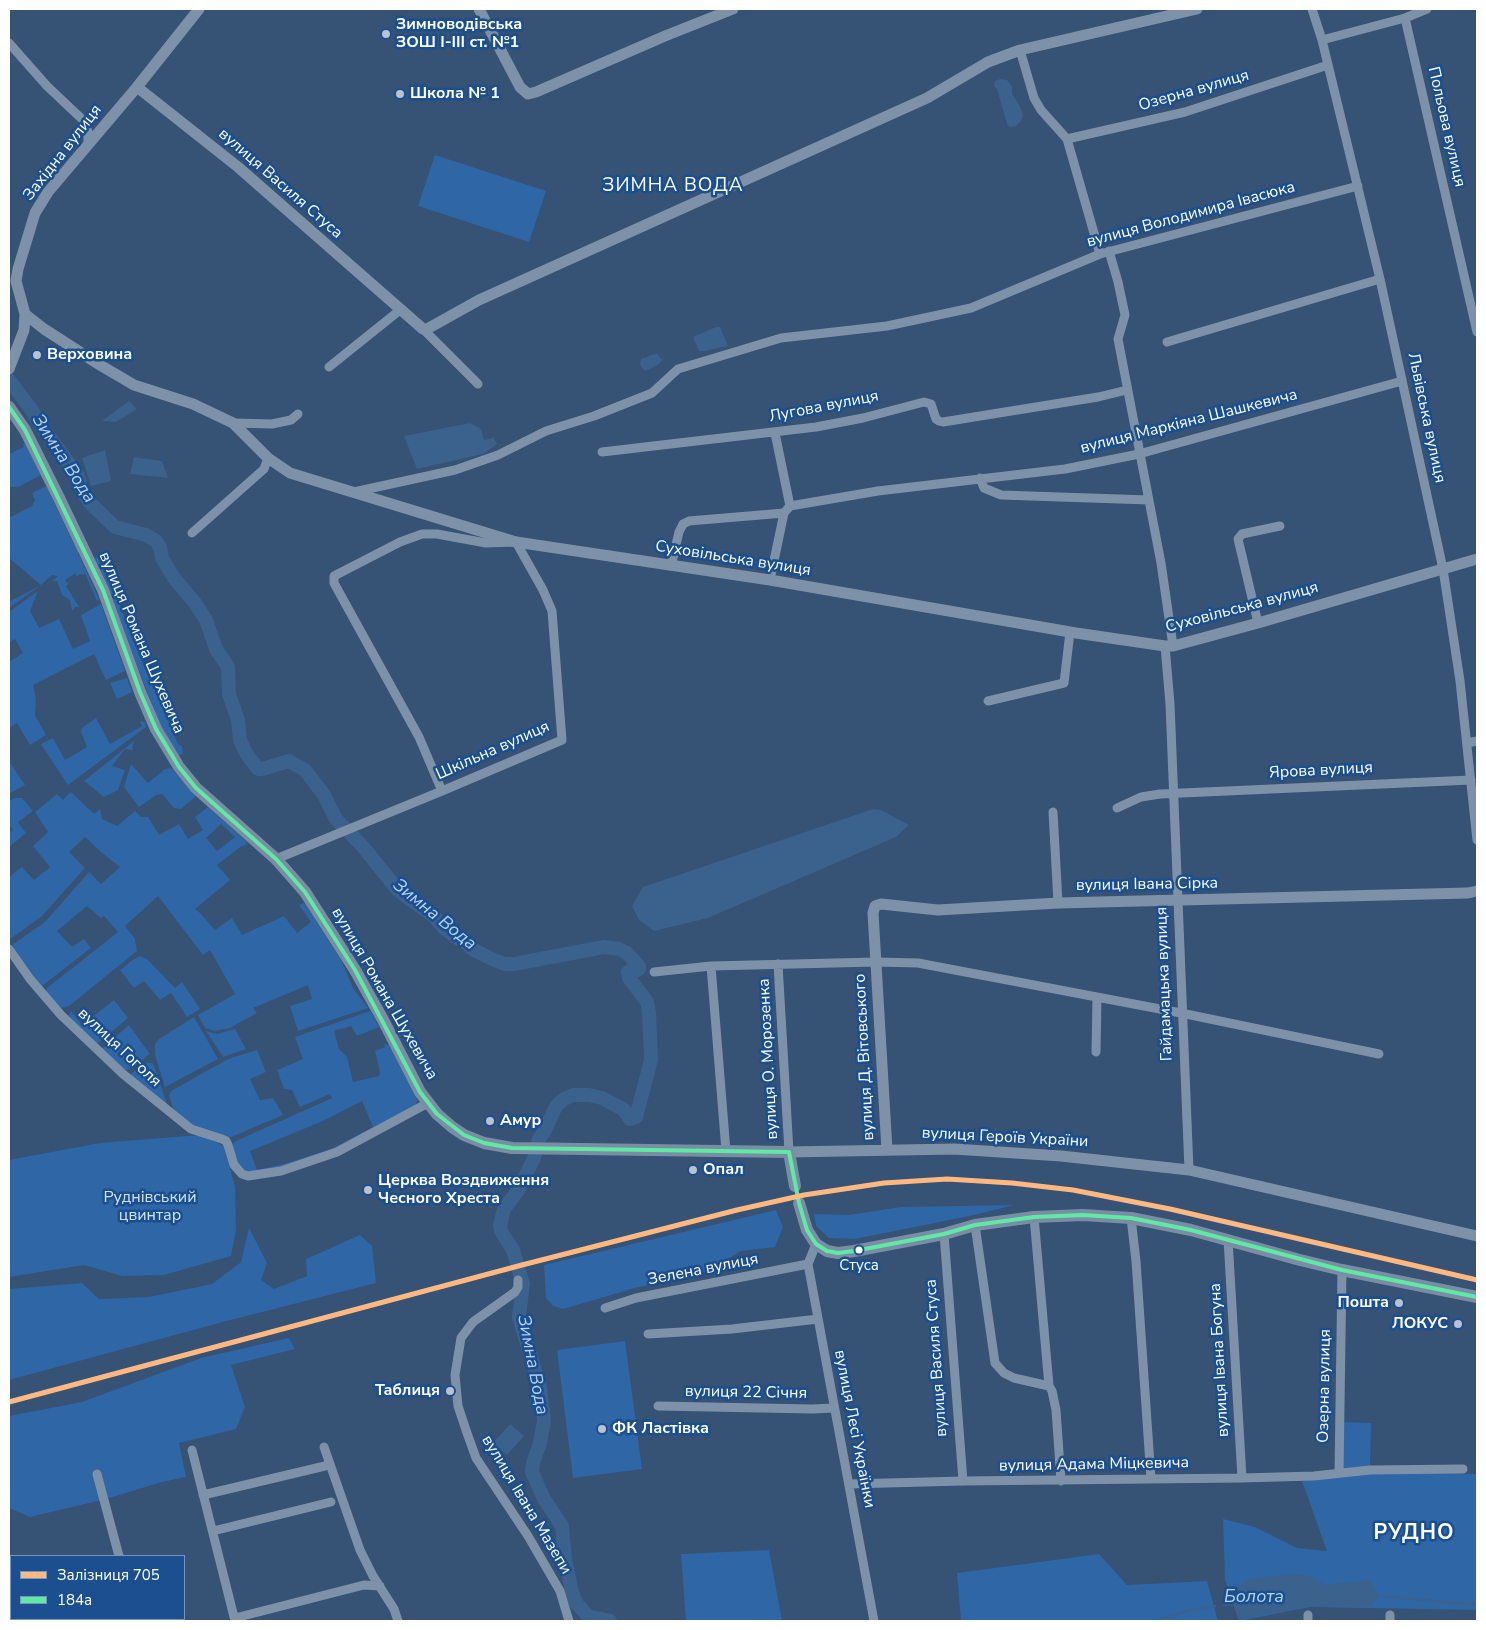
<!DOCTYPE html>
<html>
<head>
<meta charset="utf-8">
<style>
	body { margin:0 }
	#map { position:relative; width:1486px; height:1630px; overflow:hidden; background:#365274; font-family:"Nunito Sans",sans-serif }
	canvas { display:block }
	.frame { position:absolute; inset:0; border:10px solid #fff; pointer-events:none }
	.legend { position:absolute; left:10px; top:1555px; width:175px; height:65px; box-sizing:border-box; background:#1b4f8f; border:1px solid #7695bc; margin:0; padding:6px 9px; list-style:none; font-size:15px; color:#fff }
	.legend li { display:flex; align-items:center; gap:10px; height:25px }
	.legend b { width:25px; border:1px solid #7695bc }
</style>
</head>
<body>
<div id="map">
<canvas width="1486" height="1630"></canvas>
<div class="frame"></div>
<ul class="legend">
<li><b style="height:6px;background:#ffb980"></b>Залізниця 705</li>
<li><b style="height:6px;background:#60e9a3"></b>184а</li>
</ul>
</div>
<script>
const context = document.querySelector('canvas').getContext('2d');
context.lineJoin = 'round';
function paint(path, color) { context.fillStyle = color; context.fill(path, 'evenodd'); }
const shape = rows => new Path2D(rows.map(r => 'M' + r).join(''));
function trace(path, color, width, dash) { context.strokeStyle = color; context.lineWidth = width; context.lineCap = dash ? 'butt' : 'round'; context.setLineDash(dash || []); context.stroke(path); }
function label(font, color, halo, rows, align = 'center') {
  context.font = font + ' "Nunito Sans",sans-serif'; context.lineWidth = 5; context.setLineDash([]); context.textBaseline = 'middle'; context.strokeStyle = halo; context.fillStyle = color; for (const [text, x, y, turn = 0] of rows) {
    context.save(); context.translate(x, y); context.rotate((+turn || 0) * Math.PI / 180); context.textAlign = isNaN(turn) ? turn : align; if (halo) context.strokeText(text, 0, 0); context.fillText(text, 0, 0); context.restore();
  }
}
const green = shape([
	[435,155,546,191,529,242,418,206],
	[25,443,41,475,18,487,11,487,9,486,9,454,24,447,23,444],
	[46,486,61,517,62,517,64,523,74,544,78,546,78,556,79,555,99,599,97,601,85,573,84,575,80,574,76,577,76,573,65,580,68,584,66,586,79,607,75,607,72,611,70,600,62,595,57,581,52,581,58,576,52,575,41,585,9,608,9,602,41,585,9,558,9,518,32,506,35,500,32,493],
	[102,555,131,636,178,744,182,746,183,753,179,756,161,727,95,558],
	[38,591,30,611,39,628,59,619,73,649,90,641,81,615,101,604,125,671,106,680,94,654,33,685,36,699,35,715,46,735,30,745,17,723,9,728,9,662,23,653,15,639,9,643,9,612],
	[127,678,132,692,117,699,110,683],
	[96,718,110,744,142,726,140,721,145,722,146,727,68,785,41,744,53,738,65,760,87,747,81,732,82,728],
	[134,741,132,750,125,749,112,766,125,770,118,790,104,797,84,781],
	[9,761,25,785,9,794],
	[131,764,148,783,165,769,171,768,195,795,195,797,181,809,174,808,162,794,156,795,139,807,124,787],
	[71,792,94,814,100,809,102,819,117,826,135,811,141,817,148,817,159,835,179,824,188,839,203,830,195,817,208,807,247,842,245,846,243,845,217,865,230,880,195,909,199,912,215,930,232,918,242,935,284,916,297,933,311,922,299,905,304,903,306,905,341,960,353,988,368,1008,298,1031,290,1006,312,999,308,985,253,1008,257,1013,230,1028,215,1031,205,1028,198,1015,235,994,210,950,203,955,158,896,125,926,135,939,137,951,69,1006,61,1008,46,991,47,988,118,932,104,916,101,918,87,906,57,931,72,947,84,939,91,948,42,986,38,984,12,945,45,922,89,872,101,884,120,867,102,853,85,837,69,852,85,868,42,916,9,940,9,877,22,867,34,880,50,867,33,846,48,832,35,812,57,794,63,800],
	[221,824,235,837,217,851,206,838],
	[15,798,22,798,33,811,18,822,26,833,9,847,9,833,13,830,9,825,9,801],
	[140,956,147,959,175,988,182,982,200,1009,187,1017,171,993,160,1000,144,981,134,988,120,970,134,959],
	[114,1000,128,1018,97,1044,70,1018,69,1015,71,1011,82,1025],
	[370,1011,379,1027,357,1036,351,1026,334,1031,339,1049,347,1057,353,1082,379,1076,380,1072,375,1051,385,1047,384,1044,389,1045,417,1097,417,1102,414,1108,344,1146,285,1167,252,1172,242,1169,235,1162,232,1145,236,1141,332,1098,330,1094,300,1107,292,1090,284,1089,277,1070,303,1059,295,1037],
	[362,1101,373,1127,331,1149,284,1164,257,1170,250,1151,323,1121],
	[194,1017,218,1059,165,1087,155,1055,155,1044,159,1039],
	[129,1025,150,1054,126,1071,102,1049],
	[235,1029,246,1049,223,1057,206,1031,217,1034],
	[257,1050,266,1072,250,1079,260,1100,273,1098,283,1115,229,1138,192,1127,174,1111,169,1095,171,1091,228,1059],
	[147,1063,152,1063,154,1066,168,1107,129,1075],
	[200,1135,224,1146,235,1187,236,1230,231,1256,164,1275,122,1276,84,1265,9,1277,9,1160,100,1143],
	[1014,1205,974,1215,855,1239,829,1238,816,1226,814,1214,849,1215,901,1207],
	[776,1210,783,1227,775,1247,741,1251,709,1271,635,1288,563,1309,553,1306,546,1298,544,1265],
	[249,1228,267,1263,261,1280,274,1289,307,1276,306,1259,360,1235,372,1246,376,1283,219,1323,9,1380,9,1289,82,1283,99,1299,149,1297,212,1284,241,1262],
	[289,1338,295,1349,231,1365,245,1407,236,1429,179,1443,186,1477,162,1482,106,1499,30,1517,9,1508,9,1416,82,1402,201,1358],
	[625,1341,642,1469,573,1478,557,1350],
	[1340,1422,1371,1423,1370,1470,1339,1473],
	[1385,1473,1477,1474,1477,1610,1310,1607,1239,1621,1225,1580,1223,1519,1255,1527,1297,1548,1327,1551,1302,1481,1348,1475],
	[769,1550,782,1621,686,1621,681,1554],
	[1099,1554,1127,1585,1207,1581,1218,1621,961,1621,957,1573]
]);
const water = shape([
	[1000,79,1007,80,1012,86,1012,94,1020,106,1023,115,1021,121,1016,126,1010,127,1007,124,997,89,994,86,995,81],
	[716,327,720,327,728,346,705,351,699,351,693,337],
	[657,353,662,360,659,364,646,371,642,368,640,364,641,359],
	[129,401,137,409,116,422,102,421],
	[470,423,481,429,484,440,494,438,497,444,483,454,417,469,404,436],
	[105,450,111,481,91,486,82,458],
	[134,457,162,461,168,478,130,474],
	[873,809,881,810,909,825,896,837,708,918,654,931,639,920,632,906,643,887],
	[510,1424,524,1436,507,1455,493,1443],
	[1289,1574,1311,1576,1325,1585,1370,1580,1379,1596,1371,1606,1310,1607,1238,1619,1233,1604,1232,1590,1247,1580]
]);
const stream = shape([
	[1379,1596,1477,1605],
	[1224,1605,1233,1604],
	[1153,1621,1187,1611,1215,1606]
]);
const river = shape([
	[9,380,31,409,41,426,77,474,84,494,90,503,115,527,146,535,156,541,160,547,162,558,174,578,195,603,206,620,216,649,228,667,229,694,238,720,240,740,246,753,258,769,262,769,289,761,305,770,324,795,336,819,364,848,397,889,408,898,434,916,444,928,457,938,468,944,472,949,494,960,505,964,514,964,604,947,619,949,627,953,639,966,639,969,635,971,631,970,628,972,629,978,647,1002,649,1012,651,1060,636,1117,630,1119,623,1109,602,1098,589,1095,573,1095,564,1099,556,1106,544,1132,539,1139,534,1158,519,1189,504,1209,500,1225,501,1231,513,1250,523,1284,519,1317,540,1387,544,1421,540,1443,533,1463,532,1472,544,1499,562,1526,565,1559,572,1592,576,1603,589,1617,610,1621]
]);
const minor = shape([
	[1312,9,1322,40,1380,279,1443,569,1460,681,1477,840],
	[1405,18,1477,332],
	[1322,40,1405,18,1427,9],
	[9,43,47,86,84,121,88,132,88,145],
	[1020,50,1034,98,1041,110,1067,139,1100,254],
	[1067,139,1185,112,1328,65],
	[1109,251,1118,282,1125,315,1118,339,1161,563,1173,646],
	[423,329,478,384],
	[1167,342,1380,279],
	[329,367,400,310],
	[233,423,272,424,291,420,298,414],
	[775,433,790,506],
	[602,452,816,427,863,418,924,402,931,404,936,419,939,421,943,422,1098,397,1127,390],
	[980,478,984,488,1001,495,1149,500],
	[354,492,455,470,498,455,546,431,594,416,652,393,678,369,781,338,887,326,971,308,1100,254,1358,186],
	[192,533,264,469,268,458],
	[671,566,679,532,683,524,689,521,784,513,790,506,878,491,1065,469,1139,454,1402,381],
	[770,580,784,513],
	[1258,623,1238,539,1242,534,1280,526],
	[1165,646,1170,704,1189,1170],
	[988,701,1064,683,1070,632],
	[1467,743,1477,741],
	[1117,808,1141,797,1160,794,1471,780],
	[1053,812,1058,903],
	[276,859,442,791,562,740,552,611,543,590,516,542,486,543,437,534,422,534,400,542,334,576,334,583,419,737,442,791],
	[9,949,30,979,61,1015,123,1074,191,1129,222,1139,226,1141,228,1145,234,1165,242,1174,248,1176,281,1171,337,1152,428,1103],
	[778,964,789,1152],
	[711,966,726,1151],
	[654,972,711,966,876,962,918,963,1181,1013,1379,1054],
	[1096,1052,1097,997],
	[1034,1217,1049,1386],
	[1131,1218,1136,1261,1151,1479],
	[975,1225,995,1363,1004,1373,1014,1378,1049,1386,1052,1391,1056,1410,1061,1481],
	[944,1234,963,1481],
	[1228,1239,1242,1478],
	[816,1244,808,1264,874,1621],
	[518,1280,518,1287,515,1292,473,1322,461,1338,455,1375,458,1406,467,1433,476,1458,528,1536,560,1591,569,1621],
	[605,1308,636,1298,808,1264],
	[648,1334,732,1329,818,1319],
	[658,1406,812,1409,834,1408],
	[324,1447,360,1550,373,1576,394,1609,398,1621],
	[192,1450,235,1621],
	[1339,1473,1342,1270],
	[97,1474,119,1556],
	[849,1484,963,1481,1242,1478,1314,1476,1370,1470,1463,1469],
	[203,1495,325,1466],
	[213,1531,331,1502],
	[9,1584,11,1583],
	[1308,1615,1308,1621],
	[235,1618,364,1585,380,1586],
	[135,1619,135,1621],
	[1390,1621,1390,1615]
]);
const tertiary = shape([
	[479,9,520,87,528,94,536,92,665,36,733,9],
	[137,87,238,167,423,329,427,329,479,300,927,98,988,62,1020,50,1197,9],
	[25,314,44,329,100,365,134,385,193,404,233,423,268,458,290,473,516,542,770,580,1076,633,1165,646,1173,646,1258,623,1477,559],
	[9,369,24,330,25,314,16,281,18,269,35,213,48,192,137,87,199,9],
	[887,1150,873,913,875,906,881,904,938,910,1058,903,1468,893,1477,891],
	[789,1152,954,1149,1061,1156,1189,1170,1477,1236]
]);
const secondary = shape([
	[9,407,25,430,59,498,103,590,140,692,156,729,179,767,196,788,276,859,305,892,355,970,383,1020,420,1092,437,1114,452,1127,464,1135,484,1143,512,1148,789,1152,795,1186],
	[799,1203,807,1230,816,1244,827,1251,838,1253,854,1251,944,1234,975,1225,1034,1217,1083,1215,1131,1218,1191,1230,1300,1260,1342,1270,1477,1297]
]);
const bus1 = shape([
	[9,407,25,430,103,590,140,692,156,729,179,767,196,788,276,859,305,892,355,970,420,1092,437,1114,464,1135,484,1143,512,1148,789,1152],
	[789,1152,799,1203,807,1230,816,1244,827,1251,838,1253,854,1251,944,1234,975,1225,1034,1217,1083,1215,1131,1218,1191,1230,1342,1270,1477,1297]
]);
const rail1 = shape([
	[9,1402,522,1265,737,1210,804,1195,884,1183,947,1179,1012,1183,1073,1190,1170,1209,1477,1280]
]);
const markers = [
	[386,34,5,"#b9c2ce"],
	[400,94,5,"#b9c2ce"],
	[37,355,5,"#b9c2ce"],
	[490,1121,5,"#b9c2ce"],
	[693,1170,5,"#b9c2ce"],
	[368,1190,5,"#b9c2ce"],
	[859,1250,4.5,"#fff"],
	[1399,1303,5,"#b9c2ce"],
	[1458,1324,5,"#b9c2ce"],
	[450,1391,5,"#b9c2ce"],
	[602,1429,5,"#b9c2ce"]
];
const busNames = [
	["Стуса",859,1266]
];
const poiNames = [
	["Зимноводівська",396,25],
	["ЗОШ І-ІІІ ст. №1",396,43],
	["Школа № 1",410,94],
	["Верховина",47,355],
	["Амур",500,1121],
	["Опал",703,1170],
	["Церква Воздвиження",378,1181],
	["Чесного Хреста",378,1199],
	["Пошта",1389,1303,"right"],
	["ЛОКУС",1448,1324,"right"],
	["Таблиця",440,1391,"right"],
	["ФК Ластівка",612,1429]
];
const streetNames = [
	["Озерна вулиця",1194,91,-16],
	["Польова вулиця",1446,127,77],
	["Західна вулиця",63,153,-52],
	["вулиця Василя Стуса",280,184,41],
	["вулиця Володимира Івасюка",1191,215,-15],
	["Лугова вулиця",824,407,-11],
	["Львівська вулиця",1426,418,78],
	["вулиця Маркіяна Шашкевича",1189,422,-14],
	["Суховільська вулиця",733,559,9],
	["Суховільська вулиця",1242,608,-15],
	["вулиця Романа Шухевича",141,643,67],
	["Шкільна вулиця",493,751,-24],
	["Ярова вулиця",1321,771,-3],
	["вулиця Івана Сірка",1147,885,-1],
	["Гайдамацька вулиця",1165,984,-92],
	["вулиця Романа Шухевича",384,994,60],
	["вулиця Гоголя",119,1048,43],
	["вулиця Д. Вітовського",865,1057,-93],
	["вулиця О. Морозенка",769,1059,-93],
	["вулиця Героїв України",1005,1138,3],
	["Зелена вулиця",703,1270,-11],
	["вулиця Василя Стуса",937,1358,-94],
	["вулиця Івана Богуна",1220,1360,-93],
	["Озерна вулиця",1325,1386,-89],
	["вулиця 22 Січня",746,1393,1],
	["вулиця Лесі Українки",854,1429,79],
	["вулиця Адама Міцкевича",1094,1465,-1],
	["вулиця Івана Мазепи",526,1505,59]
];
const parkNames = [
	["Руднівський",150,1198],
	["цвинтар",150,1216]
];
const waterNames = [
	["Зимна Вода",63,459,57],
	["Зимна Вода",434,915,39],
	["Зимна Вода",532,1365,79],
	["Болота",1254,1598]
];
const quarterNames = [
	["ЗИМНА ВОДА",673,186]
];
const districtNames = [
	["РУДНО",1414,1534]
];
paint(green, '#2f66a5');
paint(water, '#3b618d');
trace(stream, '#3b618d', 2.5);
trace(river, '#3b618d', 14);
trace(minor, '#7d92a8', 9);
trace(tertiary, '#7d92a8', 11);
trace(secondary, '#798da4', 12);
trace(bus1, '#60e9a3', 4);
trace(rail1, '#ffb980', 5);
for (const [x, y, r, color] of markers) { const dot = new Path2D(); dot.arc(x, y, r, 0, 2 * Math.PI); context.fillStyle = color; context.fill(dot); trace(dot, '#1b4f8f', 2); }
label('15px', '#fff', '#1b4f8f', busNames);
label('bold 16px', '#fff', '#1b4f8f', poiNames, 'left');
label('16px', '#fff', '#1b4f8f', streetNames);
label('16px', '#cfe3fa', '#1b4f8f', parkNames);
label('italic 18px', '#b5d3f5', '#1b4f8f', waterNames);
context.letterSpacing = '1px';
label('19px', '#fff', '#1b4f8f', quarterNames);
context.letterSpacing = '0px';
context.letterSpacing = '1px';
label('bold 21px', '#fff', '#1b4f8f', districtNames);
context.letterSpacing = '0px';
</script>
</body>
</html>
